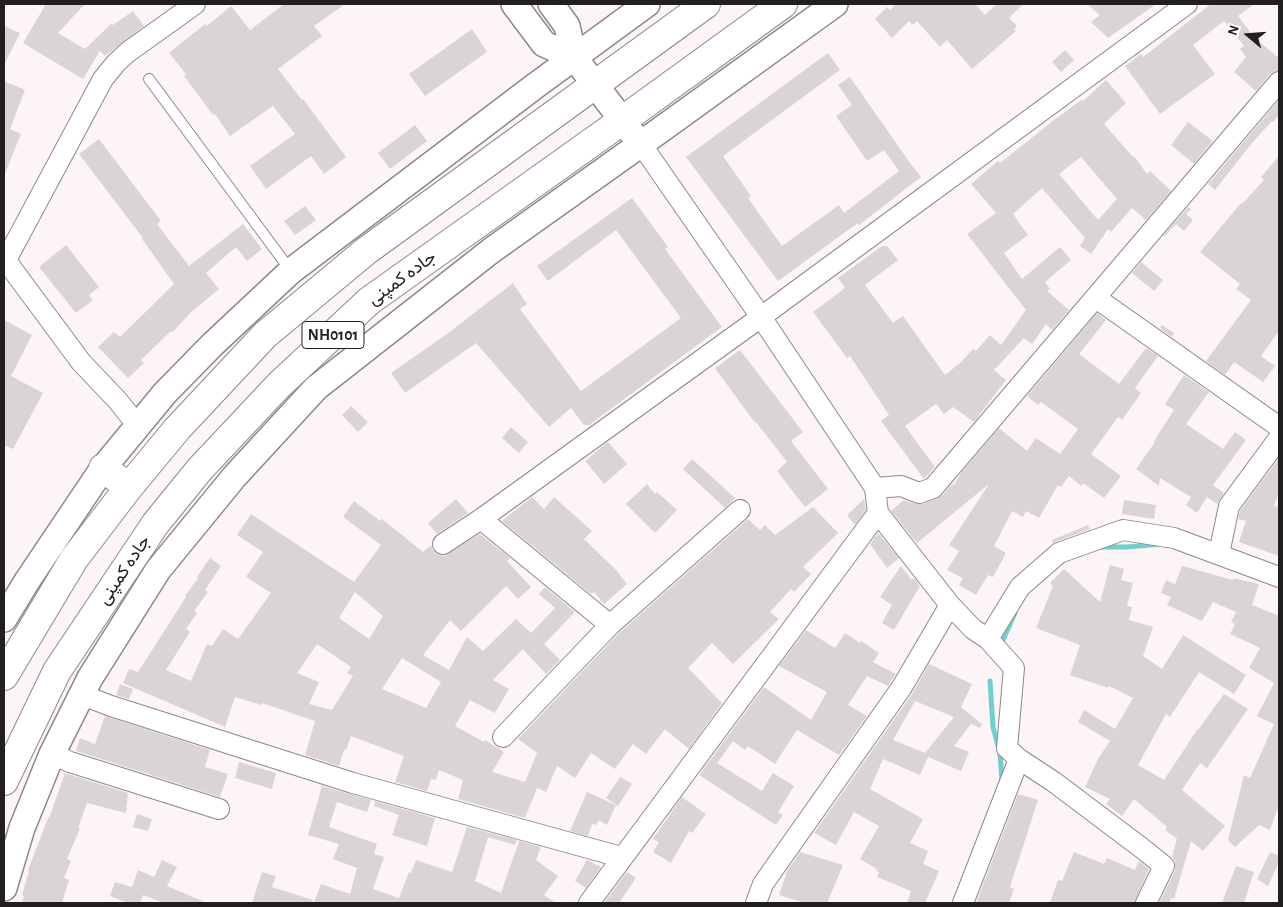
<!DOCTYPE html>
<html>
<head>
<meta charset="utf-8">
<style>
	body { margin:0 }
	#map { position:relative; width:1283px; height:907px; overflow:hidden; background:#fcf4f6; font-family:"Alegreya Sans",sans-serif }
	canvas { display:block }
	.frame { position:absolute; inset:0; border:5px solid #221f20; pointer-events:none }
	.north { position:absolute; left:1223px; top:10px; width:50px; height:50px; -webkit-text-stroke:4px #fff; paint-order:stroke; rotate:288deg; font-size:14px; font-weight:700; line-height:20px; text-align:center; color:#221f20 }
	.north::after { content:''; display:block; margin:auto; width:18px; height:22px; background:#221f20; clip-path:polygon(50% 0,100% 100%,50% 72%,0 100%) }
</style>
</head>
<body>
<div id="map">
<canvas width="1283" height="907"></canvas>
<div class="frame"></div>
<div class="north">N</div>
</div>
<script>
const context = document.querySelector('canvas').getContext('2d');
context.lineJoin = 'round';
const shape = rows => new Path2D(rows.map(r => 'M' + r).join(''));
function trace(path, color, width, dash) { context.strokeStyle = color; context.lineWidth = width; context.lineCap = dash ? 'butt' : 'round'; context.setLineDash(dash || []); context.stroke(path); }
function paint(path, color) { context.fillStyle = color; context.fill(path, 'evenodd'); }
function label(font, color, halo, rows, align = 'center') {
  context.font = font + ' "Alegreya Sans",Vazirmatn,sans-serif'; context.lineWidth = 4; context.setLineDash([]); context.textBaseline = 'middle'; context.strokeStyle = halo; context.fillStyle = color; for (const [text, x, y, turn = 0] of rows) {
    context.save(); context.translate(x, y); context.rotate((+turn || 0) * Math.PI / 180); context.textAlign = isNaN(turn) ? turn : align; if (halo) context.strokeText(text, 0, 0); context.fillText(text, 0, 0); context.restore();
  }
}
const stream = shape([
	[1099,547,1127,547,1161,544],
	[1002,642,1015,613],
	[990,681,993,727,1000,753,1002,781]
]);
const building = shape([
	[46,4,85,4,58,33,85,49,111,24,113,25,133,11,144,26,105,56,100,51,83,79,23,43],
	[284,4,345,4,314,26,322,36,278,69,302,100,303,99,346,157,324,174,311,156,266,189,250,166,295,134,273,106,230,136,215,114,213,115,184,76,186,74,169,53,205,24,207,26,231,6,250,30],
	[896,4,975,4,985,15,997,4,1023,4,1009,18,1017,26,1014,29,1016,31,972,69,947,40,940,47,917,21,913,25,909,21,892,38,875,19,887,7,890,10],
	[1087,4,1156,4,1108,38,1091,22,1100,15],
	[1211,4,1254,4,1238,16,1260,45,1261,43,1279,58,1279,70,1270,74,1256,91,1234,72,1246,57,1240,49,1244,46,1224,21,1193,45,1215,74,1160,114,1125,66,1141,54,1143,57],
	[4,26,20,33,4,65],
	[472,29,487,52,425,96,409,74],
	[1065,50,1074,60,1061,72,1052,62],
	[828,53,840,70,723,156,751,196,748,198,782,246,839,205,844,213,899,171,884,150,867,161,836,116,852,105,838,85,850,77,910,163,921,177,859,225,858,223,778,281,686,157],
	[1106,80,1126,103,1104,124,1133,157,1134,156,1147,174,1150,171,1171,191,1146,220,1132,208,1111,232,1108,229,1091,254,1080,246,1085,238,1042,188,1013,214,1028,235,1004,253,1022,279,1060,247,1071,260,1045,282,1050,289,1047,291,1069,310,1052,330,1046,324,1032,344,1024,338,994,370,1006,380,974,422,953,407,944,414,936,404,905,426,935,467,924,479,881,421,889,415,850,356,847,358,813,312,845,288,838,278,882,246,887,246,898,260,865,285,893,323,903,316,945,375,961,362,973,349,976,351,990,335,1001,345,1026,310,967,234,996,213,971,184,998,161,1000,163,1054,120,1081,100,1083,101],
	[1081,157,1117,199,1098,220,1059,174],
	[4,81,25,90,10,129,21,134,4,176],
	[1279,100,1279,115,1273,122,1272,121,1252,143,1215,190,1208,184],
	[1188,122,1213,141,1194,164,1171,145],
	[415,125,427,141,390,169,378,153],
	[99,139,161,221,157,224,189,266,243,224,262,249,247,261,236,247,206,273,219,289,190,313,173,332,171,331,141,360,144,363,128,378,98,347,114,332,120,337,174,284,142,239,143,238,79,154],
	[1279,156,1279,331,1261,356,1275,366,1263,382,1234,362,1225,375,1206,361,1251,300,1236,289,1240,284,1200,252,1241,203,1242,204,1264,180,1261,177],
	[632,198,668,247,665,249,722,327,589,425,584,425,571,408,549,427,476,343,405,393,391,373,447,334,513,283,527,304,520,309,581,391,681,318,616,230,548,281,537,266],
	[305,206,316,220,295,235,284,221],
	[1188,207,1191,209,1186,214,1193,220,1184,231,1176,224,1164,237,1163,236],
	[66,245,99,287,89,295,93,300,76,313,39,267],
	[1141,262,1163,280,1154,291,1132,273],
	[1097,313,1106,320,1079,354,1119,384,1146,348,1158,356,1135,388,1141,393,1122,420,1118,417,1091,454,1121,476,1104,498,1083,483,1081,486,1069,476,1061,487,1058,485,1039,518,1026,511,1023,517,1012,511,994,546,1006,553,993,577,988,575,976,595,959,585,963,578,947,570,959,551,949,545,989,484,917,543,891,511,904,500,915,504,922,504,942,496,952,484,954,485,961,473,999,428,1027,451,1036,438,1060,454,1078,429,1041,402,1038,405,1027,396],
	[4,320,32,335,11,376,43,393,13,449,4,445],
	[1162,325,1174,333,1172,337,1160,328],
	[740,350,803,432,791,441,828,489,805,507,777,471,787,462,756,422,755,423,715,368],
	[1184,375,1209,392,1186,424,1223,449,1235,432,1246,440,1213,485,1224,493,1217,504,1207,497,1197,513,1186,505,1191,497,1160,478,1159,486,1136,469,1155,442,1154,441,1174,410,1165,404],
	[351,406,368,422,358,432,342,415],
	[511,427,528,442,519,453,502,438],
	[608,442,627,464,604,484,585,461],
	[1279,458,1279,492,1274,506,1279,507,1279,556,1239,542,1246,521,1238,519,1240,511],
	[692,459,735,498,725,508,683,469],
	[647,484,655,494,657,492,677,510,655,533,626,504],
	[532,497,544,509,554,497,592,531,584,539,616,570,627,584,604,604,594,592,591,594,502,521],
	[456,499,468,513,437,534,428,523],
	[864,499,866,510,855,525,847,515],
	[1124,500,1156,505,1154,519,1122,514],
	[354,501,380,521,382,519,423,552,431,545,433,550,437,554,444,556,480,534,510,558,507,561,531,587,518,599,506,586,461,631,450,620,423,655,449,670,467,637,483,651,516,619,531,633,555,608,539,594,545,587,575,612,544,644,560,660,546,674,523,649,493,680,509,689,495,713,470,700,455,726,484,742,485,740,504,752,492,772,525,782,537,753,518,739,618,634,748,519,760,530,765,525,775,535,813,507,838,533,803,567,811,574,794,592,791,589,770,612,779,619,733,664,712,643,688,668,722,703,689,749,665,729,646,754,633,744,615,769,591,753,575,778,557,766,546,792,537,788,525,818,458,799,463,780,439,770,436,780,431,779,427,791,395,782,404,756,351,736,346,750,344,750,339,766,305,755,315,721,262,703,261,705,235,697,225,727,123,683,129,669,138,672,186,597,185,596,198,578,197,577,210,558,221,566,205,590,208,592,194,611,197,613,186,629,190,632,166,670,191,681,207,644,212,646,223,629,238,639,271,593,246,577,263,552,237,535,251,514,354,582,381,545,343,517],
	[355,592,383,616,369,639,339,618],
	[317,644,351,667,347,673,353,676,332,710,309,704,319,682,297,673],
	[402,658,441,682,426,708,382,689],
	[1088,525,1090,529,1053,543,1052,540],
	[878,533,899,558,887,568,870,544],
	[1110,565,1124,569,1121,580,1133,583,1127,606,1132,607,1129,620,1153,627,1143,656,1162,669,1183,635,1246,675,1234,694,1199,672,1170,717,1166,714,1138,765,1164,780,1197,730,1198,730,1224,694,1248,709,1207,768,1200,763,1182,790,1225,826,1203,851,1191,841,1174,899,1171,898,1169,903,1159,903,1175,871,1175,861,1172,857,1177,839,1165,830,1167,827,1134,799,1122,816,1106,804,1110,799,1085,787,1098,759,1110,741,1078,722,1084,710,1115,729,1133,698,1109,686,1108,688,1070,675,1080,645,1036,628,1053,586,1050,583,1064,569,1100,602],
	[901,566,912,580,914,578,920,586,894,630,882,623,892,605,880,597],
	[1182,566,1233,580,1233,578,1259,584,1252,605,1279,616,1279,805,1270,830,1259,825,1235,847,1228,840,1244,775,1250,778,1274,724,1257,716,1274,683,1249,668,1260,648,1230,634,1235,624,1231,622,1236,612,1213,602,1202,621,1167,605,1171,597,1161,593,1166,580,1175,584],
	[806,630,835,648,845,633,860,643,861,641,879,653,873,662,896,674,888,686,867,676,848,705,867,716,839,755,797,730,775,764,748,746,745,750,733,741,717,763,762,791,773,773,794,786,778,812,783,815,776,825,699,775,764,687,811,720,827,692,779,666],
	[929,664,972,684,961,707,982,724,980,728,971,724,954,746,969,752,961,771,928,757,920,775,883,759,870,789,923,819,910,843,928,851,923,864,939,871,925,903,907,903,911,891,877,877,879,872,876,871,877,869,860,859,879,826,854,812,836,845,814,833,912,694],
	[915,701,954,717,925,753,893,740],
	[120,684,133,689,129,699,116,695],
	[105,716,210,750,205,767,228,774,220,797,76,751,80,738,95,744],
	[239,762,276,773,272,789,235,778],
	[65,773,128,793,126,813,87,803,78,828,80,829,67,859,71,861,64,878,69,880,62,903,22,903,24,896,22,895,29,871,28,870,48,818,49,818],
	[620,777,632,784,618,806,606,798],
	[322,786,371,800,367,812,337,802,329,827,377,844,374,854,384,857,373,889,399,898,409,872,411,873,416,860,452,872,467,827,517,840,515,845,488,837,475,881,501,893,519,841,541,847,536,860,558,876,544,895,556,903,375,903,370,902,370,903,314,903,321,884,350,894,357,868,333,859,339,844,308,835],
	[587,792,616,805,607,825,599,820,596,825,592,824,588,836,570,831],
	[1018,794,1038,800,1010,887,1014,889,1009,903,976,903],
	[682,797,706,814,692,833,689,831,671,863,653,852,659,842,653,839],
	[375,801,435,818,427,846,392,835,399,815,374,806],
	[137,814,152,819,148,831,133,827],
	[800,852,843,865,827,903,805,903,779,895,787,871],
	[1074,852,1104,864,1107,858,1135,870,1139,861,1149,869,1134,903,1050,903,1058,880,1062,881],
	[1270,852,1279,856,1279,862,1268,886,1257,879],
	[162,860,177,867,167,886,207,903,164,903,143,895,140,903,128,903,110,896,115,882,132,887,138,870,154,877],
	[587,860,601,867,586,888,575,881],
	[1236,866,1254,872,1244,903,1222,903],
	[262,872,276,876,272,887,313,900,312,903,252,903],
	[627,872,636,878,619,903,604,903]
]);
const service = shape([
	[149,79,291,271]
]);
const minor = shape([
	[641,144,761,317,875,488,878,513,950,605,973,629,988,639,1014,668,1007,748,1019,759,1054,782,1143,849,1164,866,1146,903],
	[4,258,81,362,118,401,137,425],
	[6,260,103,79,116,63,128,52,195,4],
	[1096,298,1279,427],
	[875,488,901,486,919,493,933,488,1279,82],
	[481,519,610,625],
	[443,544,481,519,761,317,1187,4],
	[1219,554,1229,506,1279,438],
	[988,639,1020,587,1059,553,1123,530,1174,538,1279,577],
	[82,695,111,706,353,783,621,857],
	[503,737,610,625,740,510],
	[52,754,70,762,219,809],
	[589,903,878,513],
	[756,903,763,884,902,687,950,605],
	[963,903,1019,759]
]);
const tertiary = shape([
	[514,4,544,44,574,57],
	[551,4,567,26,574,57,635,137],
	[4,619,27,581,103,468,165,393,212,345,291,271,535,86,647,4],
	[4,888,22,828,52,754,90,678,158,570,234,477,316,388,492,250,641,144,835,4]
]);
const trunk = shape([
	[103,468,129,487],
	[4,676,74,559,129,487,177,429,265,335,366,251,706,4],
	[4,781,57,671,156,523,200,469,279,385,369,301,623,120,783,4]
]);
const shields = [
	[333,335,62]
];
const shieldNames = [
	["NH0101",333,335]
];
const streetNames = [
	["جاده کمپنی",402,278,-36],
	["جاده کمپنی",124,570,-56]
];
trace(stream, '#72cfce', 5);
paint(building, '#dbd4d6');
trace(service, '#8f8789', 12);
trace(minor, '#8f8789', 22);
trace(tertiary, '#8f8789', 28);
trace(trunk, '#8f8789', 30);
trace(service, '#fff', 10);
trace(minor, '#fff', 20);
trace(tertiary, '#fff', 25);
trace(trunk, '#fff', 28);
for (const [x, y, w] of shields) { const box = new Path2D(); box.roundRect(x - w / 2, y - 13.5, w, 27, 4); context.fillStyle = '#fff'; context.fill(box); trace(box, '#221f20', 1); }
label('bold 16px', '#221f20', null, shieldNames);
label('18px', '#221f20', '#fff', streetNames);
</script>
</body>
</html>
